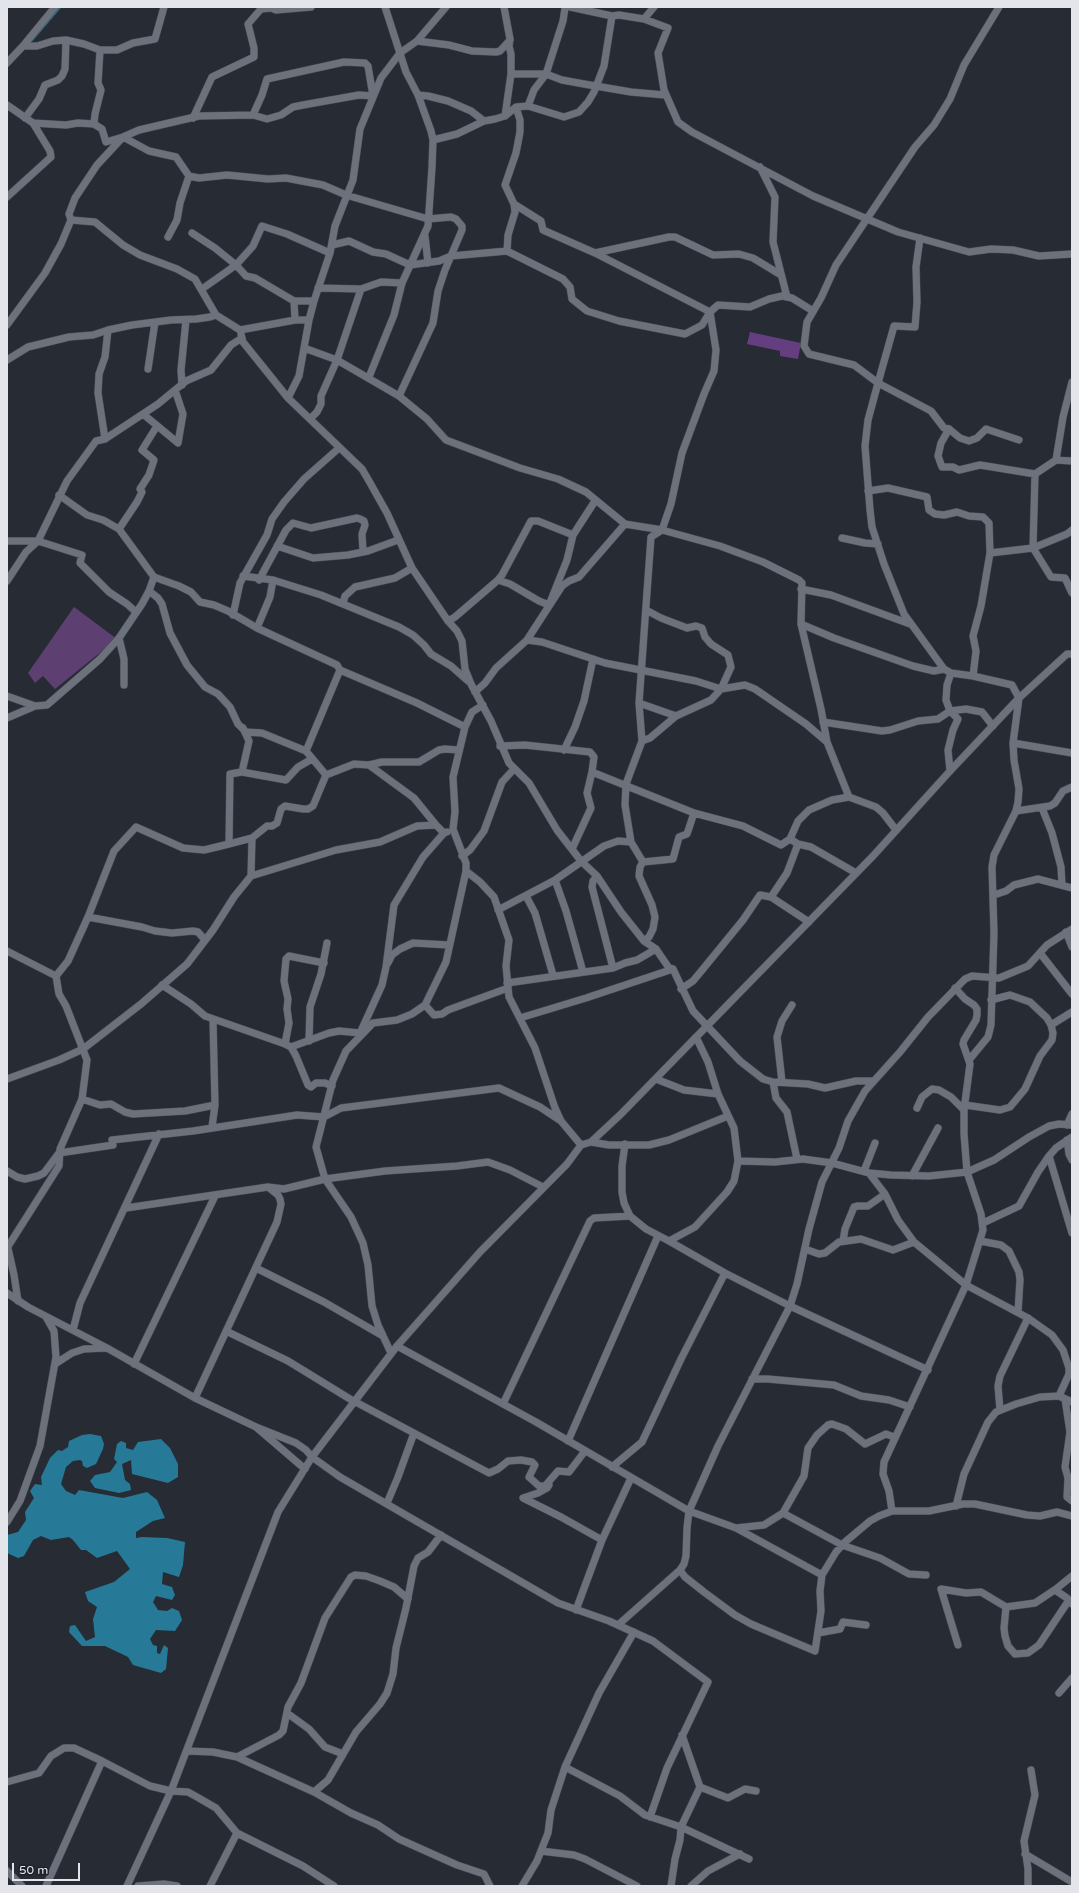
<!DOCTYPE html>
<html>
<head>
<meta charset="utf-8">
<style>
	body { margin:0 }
	#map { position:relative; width:1079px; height:1893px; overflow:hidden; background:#272b34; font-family:"Varela Round",sans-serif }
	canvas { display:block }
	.frame { position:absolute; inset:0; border:8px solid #e3e5eb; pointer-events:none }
	.scale { position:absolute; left:12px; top:1863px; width:68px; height:18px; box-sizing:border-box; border:2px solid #e3e5eb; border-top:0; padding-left:5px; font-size:12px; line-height:14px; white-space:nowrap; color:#e3e5eb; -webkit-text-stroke:3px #1e212a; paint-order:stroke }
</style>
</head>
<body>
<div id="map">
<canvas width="1079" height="1893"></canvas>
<div class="frame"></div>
<div class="scale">50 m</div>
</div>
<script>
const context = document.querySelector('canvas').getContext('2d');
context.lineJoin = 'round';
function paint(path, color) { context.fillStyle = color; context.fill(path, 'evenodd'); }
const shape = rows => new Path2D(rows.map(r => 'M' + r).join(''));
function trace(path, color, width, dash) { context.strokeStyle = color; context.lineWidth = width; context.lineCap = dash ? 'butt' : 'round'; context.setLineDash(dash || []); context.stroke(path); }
const green = shape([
	[74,607,117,639,55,689,43,676,35,683,28,673]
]);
const forest = shape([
	[750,332,801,343,798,359,780,356,780,351,747,344]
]);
const water = shape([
	[90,1434,101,1436,104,1444,103,1449,96,1464,87,1468,83,1466,82,1461,80,1460,73,1461,66,1467,61,1484,66,1491,75,1495,79,1490,123,1498,147,1492,157,1500,165,1518,153,1521,136,1532,136,1538,142,1537,167,1538,185,1542,183,1565,179,1577,163,1572,162,1584,172,1587,175,1595,172,1600,156,1596,153,1602,158,1610,167,1611,172,1608,179,1611,182,1620,175,1631,156,1630,150,1639,153,1645,157,1646,157,1653,160,1654,164,1645,168,1648,166,1669,161,1673,133,1665,128,1657,105,1646,82,1646,69,1632,70,1626,75,1625,86,1641,95,1637,93,1619,97,1607,88,1601,85,1592,114,1582,130,1569,117,1551,97,1558,86,1550,81,1550,73,1540,69,1537,51,1540,41,1536,33,1540,24,1556,18,1558,7,1553,7,1535,18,1532,26,1520,25,1512,34,1498,30,1491,35,1484,42,1485,41,1477,50,1458,58,1450,62,1451,68,1447,69,1441,82,1435],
	[161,1439,170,1448,178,1464,178,1477,168,1483,132,1474,131,1460,122,1464,125,1480,130,1484,131,1490,119,1493,95,1488,90,1481,95,1475,110,1472,117,1462,114,1459,117,1444,121,1441,126,1443,126,1448,133,1450,138,1442]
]);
const stream = shape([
	[32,40,60,7]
]);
const minor = shape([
	[504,7,510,39,509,46,511,54,511,74,505,116],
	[570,7,612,16,619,15,644,19,668,28,658,53,664,90,678,122,692,132,813,196,898,232,969,252,991,249,1013,250,1039,256,1072,254],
	[644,19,654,7],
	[417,41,449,45,472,51,496,52,500,51,510,40],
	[23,46,37,46,53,41,66,40,84,44,100,50,117,50,133,43,155,39,164,7],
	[7,63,23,46,55,7],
	[511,74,546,74,562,80,584,84,631,92,665,95],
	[418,95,428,96,448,101,471,111,484,121,495,119,505,116,516,107,528,106,564,117,579,112,588,102,594,92,604,66,612,16],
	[7,105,33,123,50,151,51,157,7,197],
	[528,106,534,90,546,74,563,21,565,8],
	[25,118,39,99,45,85,58,80,62,76,65,69,66,40],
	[193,118,212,77,254,57,254,48,248,24,261,9,271,8,276,10,311,7],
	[33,123,66,125,78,123,94,124,102,129,106,142,123,137,149,151,176,157,189,176,199,178,227,175,268,179,286,178,323,185,346,195,428,219,451,217,456,219,462,226,462,230,445,270,438,291,433,323,399,396],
	[94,124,95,114,101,90,98,83,100,50],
	[433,140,457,134,484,121],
	[760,167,775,197,773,242,787,297],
	[71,220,95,222,123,245,140,255,177,269,195,279,216,315],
	[192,233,215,248,236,265,246,276,255,278,294,301,314,301],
	[425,236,428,263],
	[168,237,177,220,180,203,189,176],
	[920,238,916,267,917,302,915,327,894,326,878,383,931,411,944,428,949,429,941,443,938,456,942,467,953,467,959,470,980,465,1035,474,1056,460,1072,461],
	[332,245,349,241,373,252,386,254,410,265,439,261,451,256,507,251,563,279,570,287,572,299,587,311,619,321,685,334,702,325,710,312,595,253,543,230,541,221,514,204],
	[507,251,508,235,515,212,514,204,505,185,516,153,520,132,520,120,516,107],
	[595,253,669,237,675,237,713,255,739,254,753,258,781,275],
	[318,288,361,289,381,282,402,283],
	[202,289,236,265,253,246,262,226,287,234,330,253],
	[294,301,295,320],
	[309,320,314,301,330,253,335,226,353,180,360,129,381,78,400,53,417,41,446,7],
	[7,325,45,273,61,244,71,220,69,214,75,198,97,165,123,137,139,130,199,116,253,115,267,119,281,115,293,107,303,105,359,95,373,96,368,66,365,63,344,62,267,79,262,95,253,115],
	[241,334,243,342,288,398],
	[304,348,337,360,361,289],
	[7,360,28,347,69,337,93,335,108,330,132,325,171,320,196,319,210,317,216,315,240,330,295,320,309,320,299,376,288,398,362,469,369,481,387,513,412,568,448,621,457,631,462,641,465,669,471,684,491,721,509,763,529,783,557,830,581,861,597,876,621,912,644,941,656,949,669,968,673,969,693,1011,740,1061,763,1079,773,1082,808,1084,825,1088,856,1081,873,1081],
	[148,369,155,322],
	[369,377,394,315,402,283,428,226,432,167,433,140,431,131,418,95,406,72,385,7],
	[182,385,181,370,186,320],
	[143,414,178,443,183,414,175,390],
	[310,419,317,412,321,404,321,396,337,360,399,396,427,419,446,440,520,468,558,479,586,492,625,524,662,530,720,546,763,562,799,580,802,583,801,624,821,709,827,742],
	[949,429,960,438,969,441,977,438,986,429,1019,440],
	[105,439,98,393,99,374,105,357,108,330],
	[1056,460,1063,417,1072,382],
	[1035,474,1033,548,1051,577,1065,578,1072,593],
	[868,491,888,488,927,497,929,510,935,514,944,515,957,512,969,516,983,517,989,523,990,553,981,606,973,636,976,651,973,676],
	[59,495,87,515,103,520,119,529,154,577,179,586,191,592,200,602,214,605,228,611,257,628,337,665,340,670,417,703,465,727],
	[119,529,137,502,142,492,140,489,149,475,154,460,142,450,157,426],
	[842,538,865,543,878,544],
	[7,541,38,541,82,555,80,563,109,592,127,604,136,612],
	[277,546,313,558,348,555,368,551,398,540],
	[990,553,1033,548,1067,534,1072,530],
	[243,576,273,580,321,595,399,627,413,635,424,645,431,654,451,666,468,681],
	[259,580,286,530,293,523,311,528,357,518,360,519,364,521,365,525,362,534,363,551],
	[498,580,502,575,531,521,538,521,573,535],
	[7,581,26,552,38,541,67,481,96,441,105,439,158,404,186,381,211,370,231,345,242,338],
	[801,589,831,595,910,624],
	[149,591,158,598,162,604,170,633,187,665,205,687,218,694,230,707,238,724,246,732,262,733,306,751,326,775,354,764,369,765,382,762,419,762,439,750,445,749,458,750],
	[343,603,345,596,355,587,395,578,412,568],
	[233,615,240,583,267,535,272,519,284,502,304,479,339,448],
	[448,621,455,617,498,580,510,584,539,601,549,605,567,560,573,535,595,501],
	[801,624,834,638,913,666,934,671,944,669],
	[257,628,270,597,273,580],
	[119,638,124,659,124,685],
	[527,640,542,642,605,663,696,681,721,689,745,685,755,689,806,724,827,742,849,797,876,807,883,813,896,830],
	[475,692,485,683,496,668,527,640,562,586,569,581,579,577,625,524],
	[7,696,35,706],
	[639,703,676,716],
	[7,718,35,706,47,705,100,659,119,638,142,604,149,591,154,577],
	[823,722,882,731,890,730,918,721,938,719,950,711,966,709,982,712,993,726],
	[642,741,639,703,651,537,662,530,671,504,682,453,704,394,714,371,716,350,710,312,718,305,750,307,769,299,782,296,792,298,813,311],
	[1013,743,1072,753],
	[500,746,525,745,590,752,594,757,592,772,694,813,743,826,781,845,790,839,798,821,809,810,832,800,849,797],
	[564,750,575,727,584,701,593,659],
	[306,751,340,670],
	[369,765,414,798,436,825],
	[950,771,948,750,953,730,958,719,950,711,946,700,947,685,951,673],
	[242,772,286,780,298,767,312,759],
	[1042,808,1052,833,1061,867,1062,885],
	[1016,811,1050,806,1055,803,1063,791,1072,787],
	[790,839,798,844,811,847,856,873],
	[229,844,252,838,267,826,272,826,277,823,281,809,285,806,303,809,308,809,313,806,326,775],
	[572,849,591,808,587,793,592,772],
	[462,856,470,850,484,831,502,782,514,769],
	[643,862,673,859,679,837,687,834,694,813],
	[466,871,480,882,494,897,509,940,506,966,509,997,535,1048,555,1108,561,1121,581,1145],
	[251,876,252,838],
	[597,876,593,881,592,887,613,968],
	[555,880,566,911,583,972],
	[994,895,1006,891,1014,885,1038,879,1072,888],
	[526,896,535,913,553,975],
	[771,897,787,873,798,844],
	[498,910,555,880,604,846,618,841,631,842],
	[88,917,142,927,155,931,172,933,193,931,198,932,205,940],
	[1066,932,1072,947],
	[644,941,649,937,653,929,655,917,652,905,639,876,640,867,643,862,631,842,625,805,626,784,642,741,650,738,676,716,711,700,721,689,731,667,728,655,711,644,705,637,702,628,696,626,687,628,661,618,646,610],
	[7,951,56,976],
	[1040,953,1072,994],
	[388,963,392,955,400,949,413,943,449,945],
	[507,983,613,968,625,963,637,960,656,949],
	[162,985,191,1004,205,1016,285,1044,291,1047,296,1056,308,1085,311,1087,316,1083,325,1083,332,1086],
	[955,988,965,999,974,1005,977,1009,977,1015,976,1020,964,1040,963,1044,970,1064,964,1110,964,1134,967,1172,981,1214,983,1230,966,1285,1028,1318,1052,1335,1063,1350,1069,1368,1069,1374,1059,1396,1072,1402],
	[681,989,693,981,703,969,743,920,760,895,771,897,809,922],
	[425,1005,434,1015,442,1014,448,1010,508,988],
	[520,1018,586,998,673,969],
	[1051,1025,1072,1012],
	[361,1031,382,985,386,967,394,905,423,857,444,833,447,832],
	[696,1037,708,1062,718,1094],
	[309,1041,310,1007,321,974,327,943],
	[285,1044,289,1023,287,1009,288,999,284,981,286,959,289,956,324,963],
	[291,1047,329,1033,339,1031,360,1033],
	[969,1060,988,1037,991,1025,994,933,992,867,994,855,1016,811,1018,802,1019,789,1014,760,1013,743,1019,698,1012,685,973,676,951,673,944,669,904,614,884,564,872,527,870,510,865,446,868,420,878,383,854,365,809,354,804,346,807,322,821,298,836,265,915,147,934,125,950,99,964,65,999,7],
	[7,1079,59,1060,83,1049,141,1004,187,964,213,930,234,897,251,876,336,850,380,842,417,826,436,825,444,833],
	[656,1079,684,1090,718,1094,734,1128,738,1161,775,1162,803,1159,832,1163,869,1173,891,1175,929,1176,967,1172,994,1160,1029,1137,1049,1126,1059,1124,1072,1125],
	[773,1082,776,1098,787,1112,797,1159],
	[782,1082,777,1037,782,1021,792,1005],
	[82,1099,100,1105,111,1104,125,1112,133,1114,185,1111,215,1105,213,1020],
	[965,1105,1000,1110,1010,1107,1025,1089,1040,1056,1052,1040,1053,1033,1051,1025,1047,1018,1030,1002,1010,995,991,1000],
	[917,1108,922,1097,932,1089,939,1090,951,1097,964,1110],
	[1067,1125,1072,1114],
	[212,1127,215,1105],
	[1067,1140,1069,1154,1072,1160],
	[591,1142,609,1145,649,1145,669,1140,728,1116],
	[625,1144,622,1166,622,1192,624,1203,630,1216,646,1229,669,1241,695,1227,727,1192,734,1181,738,1161],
	[1049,1156,1072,1233],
	[7,1171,17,1177,25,1179,38,1176,44,1173,59,1153,113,1145,112,1140,193,1131,297,1115,324,1117,341,1108,499,1088,540,1107,561,1121],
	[864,1171,875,1143],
	[869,1173,885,1194,898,1220,914,1242,966,1285,884,1462,883,1474,889,1491,892,1511],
	[912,1176,938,1128],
	[325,1179,385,1171,457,1166,488,1162,510,1170,543,1187],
	[325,1179,351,1217,363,1243,368,1265,372,1306,378,1325,391,1353],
	[126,1208,268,1187,284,1189,325,1179,316,1147,333,1080,346,1051,373,1023,397,1020,412,1014,425,1005,446,962,466,871,466,863,453,829,455,812,453,777,465,727,472,712,483,705],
	[983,1223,1019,1206,1038,1172,1049,1156,1056,1148,1072,1137],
	[669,1241,725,1273,790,1306,928,1370],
	[843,1241,845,1229,854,1207,858,1206,868,1206,885,1194],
	[980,1241,1001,1245,1009,1251,1019,1272,1020,1280,1018,1312],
	[7,1244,14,1275,18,1301],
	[7,1248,59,1166,60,1149,82,1099,87,1060,66,1006,59,994,56,976,68,961,88,917,114,851,136,827,183,848,204,850,229,844,230,774,242,772,249,741,243,728],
	[805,1249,819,1254,825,1253,839,1242,861,1239,893,1250,914,1242],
	[256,1268,324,1302,383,1336],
	[7,1293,28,1307,107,1348,195,1398,256,1427,305,1469],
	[73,1330,80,1303,159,1134],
	[226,1331,288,1361,350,1399,489,1473,498,1469,508,1461,521,1460,532,1462,535,1465,529,1477,539,1486,545,1486,558,1471,569,1472,585,1451],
	[397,1346,536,1422,689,1511,736,1528,822,1575],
	[55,1364,72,1353,84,1349,106,1348],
	[134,1364,215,1196],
	[752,1379,768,1379,834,1385,861,1396,889,1400,910,1407],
	[195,1398,277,1222,281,1204,280,1199,278,1195,268,1187],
	[1065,1399,1070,1432,1065,1467,1068,1478,1067,1497,1072,1501],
	[503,1404,590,1221,594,1218,630,1216],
	[1000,1410,998,1386,1000,1376,1028,1318],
	[256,1427,296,1443,306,1450,312,1457,340,1477,558,1603,609,1621,653,1641,708,1682,667,1768,650,1817],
	[568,1441,658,1236],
	[612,1467,642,1442,681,1359,725,1273],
	[549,1485,547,1488,538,1493,523,1498,561,1517,602,1540,576,1610],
	[387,1503,398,1477,414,1433],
	[956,1506,964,1474,988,1422,996,1412,1016,1404,1040,1397,1059,1396],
	[783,1513,842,1545,880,1558,909,1574,926,1575],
	[7,1522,20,1501,40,1446,56,1357,54,1331,46,1317],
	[736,1528,764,1525,783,1513,804,1476,808,1448,817,1435,828,1425,832,1424,846,1429,865,1444,886,1434,894,1437],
	[602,1540,631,1478],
	[680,1570,685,1577,704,1592,735,1615,751,1624,815,1651,821,1611,820,1591,822,1575,836,1552,845,1542,870,1521,879,1516,892,1511,929,1511,963,1504,975,1504,1027,1515,1040,1516,1057,1512,1072,1516],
	[1055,1590,1067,1598,1072,1604],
	[1006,1607,1035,1603,1056,1589,1072,1576],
	[618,1625,680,1570,684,1564,686,1556,687,1528,689,1511,718,1446,790,1306,797,1284,809,1229,822,1182,839,1148,848,1121,865,1091,900,1052,928,1017,965,979,972,976,999,978,1028,966,1047,945,1072,929],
	[818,1633,840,1629,843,1622,866,1625],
	[958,1645,941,1589,966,1593,981,1592,1006,1607,1004,1628,1005,1636,1008,1646,1015,1654,1028,1653,1039,1645,1069,1600],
	[1059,1693,1072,1678],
	[287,1713,309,1729,325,1747,343,1754],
	[682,1735,700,1787,728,1798,745,1789,756,1791],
	[187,1751,213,1752,237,1757,314,1792,351,1813,378,1825,399,1839,457,1865,484,1874,490,1886],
	[237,1757,279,1735,283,1731,288,1707,301,1683,325,1618,351,1577,355,1575,366,1576,380,1581,394,1587,408,1599],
	[565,1767,620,1796,645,1815,681,1827,749,1859],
	[7,1782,39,1773,51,1756,64,1748,74,1748,102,1761,150,1786,171,1791,188,1792,197,1797,216,1808,237,1833,303,1866,334,1886],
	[314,1792,328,1780,356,1732,380,1704,387,1693,393,1674,396,1648,406,1608,414,1566,418,1558,428,1552,441,1535],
	[541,1851,574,1855,585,1859,637,1886],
	[1025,1854,1072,1882],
	[7,1871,22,1886],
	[46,1886,102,1761],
	[127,1886,171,1791,278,1512,312,1457,397,1346,480,1252,567,1164,581,1145,591,1142,621,1114,873,856,950,771,1019,698,1067,654,1072,654],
	[138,1886,164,1884,177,1886],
	[210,1886,237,1833],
	[522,1886,537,1861,548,1833,551,1810,565,1767,599,1693,634,1632],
	[671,1886,675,1859,680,1840,681,1827,700,1787],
	[691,1886,708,1871,740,1854],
	[1028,1886,1028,1869,1024,1841,1035,1795,1031,1770]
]);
paint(green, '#5d4071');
paint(forest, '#653e80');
paint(water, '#267a98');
trace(stream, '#267a98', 2.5);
trace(minor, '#474a52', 8);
trace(minor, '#6c717b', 7);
</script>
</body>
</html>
